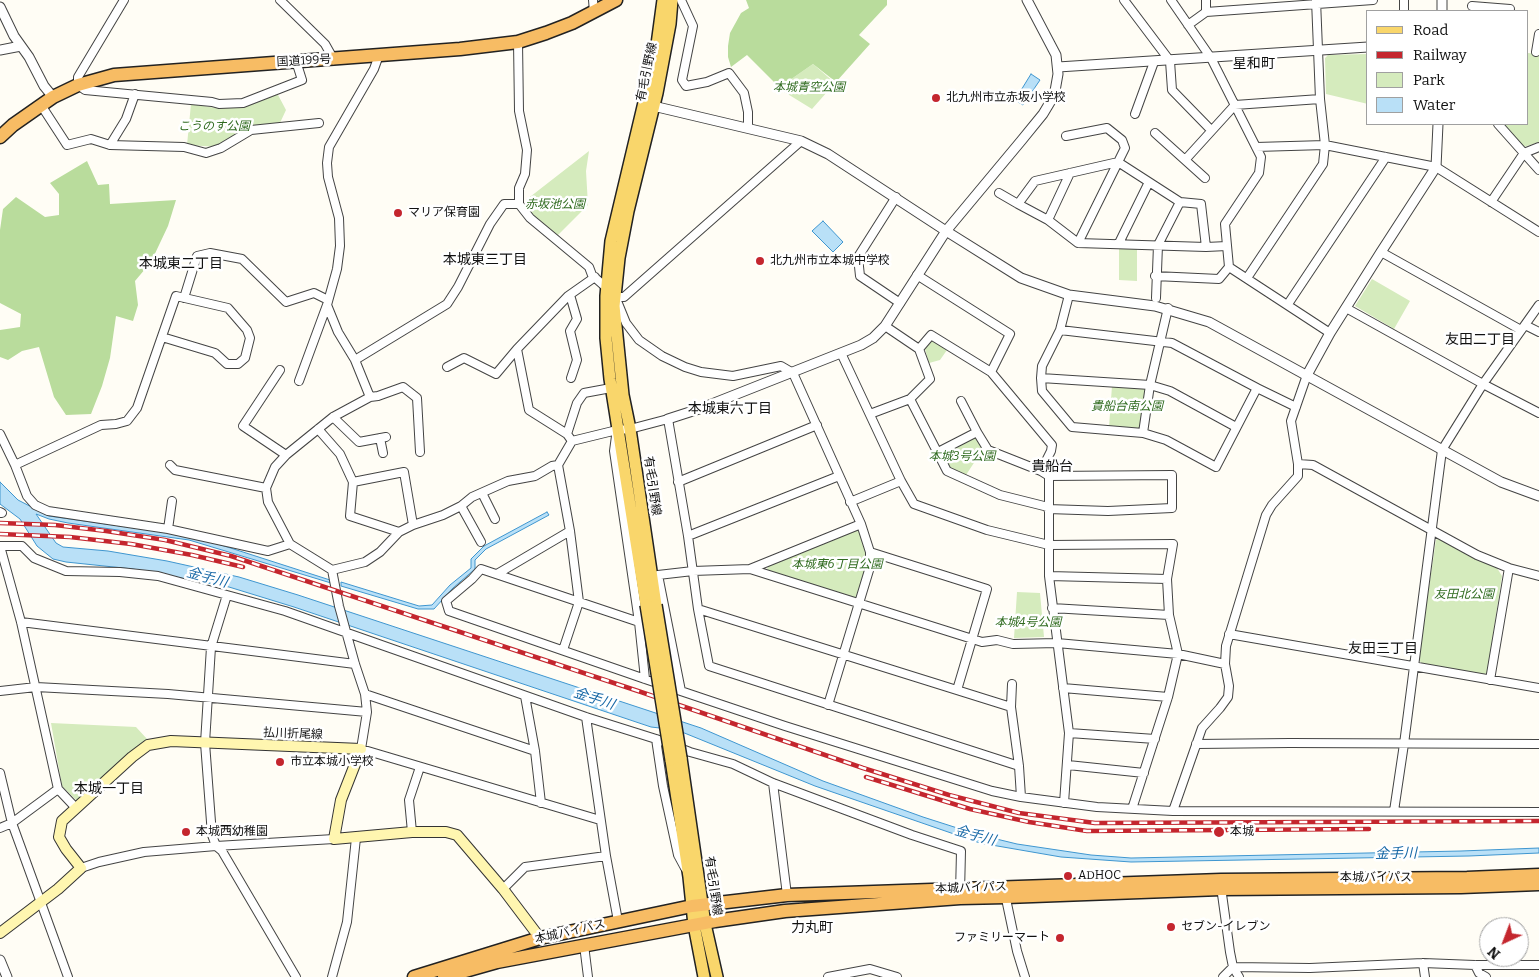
<!DOCTYPE html>
<html>
<head>
<meta charset="utf-8">
<style>
	body { margin:0 }
	#map { position:relative; width:1539px; height:977px; overflow:hidden; background:#fffdf5; font-family:Bitter,serif }
	canvas { display:block }
	.legend { position:absolute; left:1366px; top:10px; width:162px; height:115px; box-sizing:border-box; background:#fff; border:1px solid #a0a0a0; margin:0; padding:6px 9px; list-style:none; font-size:15px; color:#111 }
	.legend li { display:flex; align-items:center; gap:10px; height:25px }
	.legend b { width:25px; border:1px solid #a0a0a0 }
	.north { position:absolute; left:1479px; top:917px; width:50px; height:50px; box-sizing:border-box; background:#fff; border:1px solid #a0a0a0; border-radius:50%; rotate:223deg; font-size:14px; font-weight:700; line-height:20px; text-align:center; color:#111 }
	.north::after { content:''; display:block; margin:auto; width:18px; height:22px; background:#c4262e; clip-path:polygon(50% 0,100% 100%,50% 72%,0 100%) }
</style>
</head>
<body>
<div id="map">
<canvas width="1539" height="977"></canvas>
<ul class="legend">
<li><b style="height:6px;background:#f9d66b"></b>Road</li>
<li><b style="height:6px;background:#c4262e"></b>Railway</li>
<li><b style="height:14px;background:#d5ebbd"></b>Park</li>
<li><b style="height:14px;background:#b9e0f7"></b>Water</li>
</ul>
<div class="north">N</div>
</div>
<script>
const context = document.querySelector('canvas').getContext('2d');
context.lineJoin = 'round';
function paint(path, color) { context.fillStyle = color; context.fill(path, 'evenodd'); }
const shape = rows => new Path2D(rows.map(r => 'M' + r).join(''));
function trace(path, color, width, dash) { context.strokeStyle = color; context.lineWidth = width; context.lineCap = dash ? 'butt' : 'round'; context.setLineDash(dash || []); context.stroke(path); }
function label(font, color, halo, rows, align = 'center') {
  context.font = font + ' Bitter,"Noto Sans JP",serif'; context.lineWidth = 5; context.setLineDash([]); context.textBaseline = 'middle'; context.strokeStyle = halo; context.fillStyle = color; for (const [text, x, y, turn = 0] of rows) {
    context.save(); context.translate(x, y); context.rotate((+turn || 0) * Math.PI / 180); context.textAlign = isNaN(turn) ? turn : align; if (halo) context.strokeText(text, 0, 0); context.fillText(text, 0, 0); context.restore();
  }
}
const green = shape([
	[1528,53,1539,54,1539,142,1524,147,1500,124,1528,124],
	[1368,54,1368,104,1326,94,1325,58,1328,55],
	[813,64,835,83,812,109,786,93,790,80],
	[277,93,286,110,279,125,255,128,219,147,187,145,191,104,216,108,244,105,261,101],
	[589,151,586,171,588,205,556,237,539,222,530,211,526,200],
	[1119,249,1137,249,1137,281,1119,280],
	[1372,279,1410,301,1394,329,1355,306],
	[932,340,947,350,940,360,929,363,925,349,929,341],
	[1112,386,1146,389,1139,429,1109,427],
	[972,437,978,439,983,449,966,475,950,468,943,451],
	[858,528,864,543,867,559,864,575,856,598,767,570,768,565],
	[1439,538,1469,556,1497,568,1502,576,1487,674,1483,676,1423,664,1418,660,1436,540],
	[1017,592,1040,593,1044,637,1014,638],
	[51,723,136,727,148,740,77,801,62,786]
]);
const forest = shape([
	[746,0,887,0,887,5,859,35,870,44,836,82,813,64,790,80,785,93,747,55,731,67,728,57,728,46,730,33,741,13,749,8],
	[87,161,98,185,109,184,110,204,176,200,168,226,151,262,135,281,138,305,133,321,116,316,110,358,102,386,91,414,66,415,54,397,39,347,22,351,8,360,0,357,0,330,20,327,21,314,0,303,0,230,3,209,16,197,45,217,59,215,59,194,50,183]
]);
const water = shape([
	[1031,74,1040,80,1023,105,1015,100,1031,74],
	[823,221,843,242,833,252,812,231,823,221],
	[0,482,18,500,49,516,184,535,215,543,330,580,331,583,189,540,68,523,49,519,36,514,56,543,63,547,108,551,167,561,239,577,298,595,701,728,823,781,923,817,976,834,1017,844,1091,855,1131,858,1461,851,1539,848,1539,853,1469,856,1131,862,1061,857,980,843,815,786,677,730,651,727,294,607,229,587,133,569,66,562,53,559,37,546,20,519,0,504,0,482],
	[547,512,549,515,486,549,475,560,475,569,453,588,434,609,418,609,341,586,341,582,419,606,432,605,450,585,471,568,471,559,484,546,547,512]
]);
const minor = shape([
	[124,0,78,77,78,85,85,90,212,102,219,104,243,103,302,80,296,61],
	[280,0,325,44,334,60],
	[593,0,594,12],
	[681,0,693,26,682,80,686,86,707,82,729,73,744,93,748,112,748,128],
	[1124,0,1170,61,1172,90,1211,130],
	[1171,0,1211,58,1261,157,1259,173,1225,224,1229,267,1330,333],
	[1206,0,1206,12],
	[1404,0,1404,11],
	[1472,6,1510,9],
	[1188,25,1206,12,1373,0],
	[518,42,519,111,527,150,525,174,519,188,519,204,530,218,589,267,592,275,609,290],
	[1536,52,1539,34],
	[379,55,374,69,329,147,327,163,328,177,339,218,340,246,337,269,327,305,338,332,355,360,370,397,333,417,286,455,275,467,266,488,268,502,290,544,332,570,339,606,355,664,365,694,367,712,361,749,600,820],
	[135,94,126,119,110,145,184,147,206,153,221,148,251,130,319,123],
	[41,105,67,145,91,139,110,145],
	[1135,114,1154,62],
	[1498,124,1539,170],
	[1155,133,1185,160,1235,105,1320,99],
	[1066,136,1107,128,1122,140,1125,148,1078,243],
	[1256,147,1325,145,1436,167,1539,232],
	[1185,160,1205,178],
	[1118,162,1180,202,1201,204,1206,247,1078,243,1048,220,1018,204,1035,181,1118,162],
	[999,193,1018,204],
	[896,197,858,257,860,276,900,303],
	[1491,202,1524,153,1539,147],
	[1048,220,1070,173],
	[1119,243,1149,182],
	[1206,247,1227,246],
	[1381,252,1521,330],
	[917,275,1010,334,991,372,1052,445,1051,451,1041,471],
	[1155,276,1219,279,1229,267],
	[1247,278,1323,164,1325,145,1320,99,1316,0],
	[570,295,577,319,570,331,577,360,571,378],
	[1069,295,1060,330,1172,343,1257,388],
	[615,297,624,297,801,141],
	[184,298,197,256,210,253,242,259,286,302,314,293,328,300],
	[1156,298,1158,245,1180,202],
	[617,301,626,323,639,340,662,356,685,367,701,372,733,376,781,366,793,373,861,524,870,552,870,567,828,705],
	[1288,304,1386,157],
	[1168,308,1150,385,1143,433,1166,440,1216,467,1257,388,1296,407],
	[1346,308,1483,384,1539,413],
	[1525,325,1539,332],
	[885,326,919,349,931,335,991,372],
	[1060,330,1042,366,1041,378,1150,385,1170,391,1236,427],
	[841,353,901,481,914,504,987,530,1049,545,1173,544,1167,579,1169,615,1178,654,1168,697,1132,809],
	[355,360,447,304,458,287,490,224,504,204,519,204],
	[447,367,464,358,496,374,517,349],
	[280,370,243,426,286,455],
	[1041,378,1042,391,1072,427,1143,433],
	[299,381,327,305],
	[370,397,378,396,403,387,417,398,420,452],
	[910,399,930,379,919,349],
	[961,401,977,432],
	[870,414,910,399,947,471,1000,495,1048,507],
	[333,417,359,442,386,437],
	[318,429,340,454,353,482],
	[0,434,15,465,27,496,35,505,48,511,168,529,268,551,290,544],
	[567,434,577,403,584,393,611,388],
	[616,436,614,451,639,622],
	[380,438,383,453],
	[572,441,567,434,529,410,517,349,568,296,595,277],
	[938,452,977,432,988,450,1041,471,1049,476,1172,475,1172,508,1108,511,1048,509],
	[1298,464,1313,465,1477,555,1509,568,1539,576],
	[15,465,101,425,116,424,127,421,137,408,176,296,228,308,247,330,250,338,245,358,238,364,227,364,215,353,162,337],
	[170,465,175,470,266,488],
	[1049,476,1049,576,1069,733,1064,803],
	[678,482,817,425],
	[482,493,495,519],
	[850,502,901,481],
	[461,506,481,542],
	[0,512,2,513,0,513],
	[168,529,172,501],
	[399,532,350,516,353,482,404,472,413,525],
	[688,536,839,476],
	[0,546,22,546,34,558,66,571,120,572,158,576,285,611,586,717,656,739,690,752,733,764,773,783,912,835,961,851,960,893],
	[870,552,987,589,957,690],
	[750,569,861,524],
	[332,570,365,562,380,552,399,532,413,525,443,515,461,506,472,497,508,481,535,476,552,466,558,465],
	[497,574,570,531],
	[1049,576,1167,579],
	[227,595,211,647,205,743,212,835,216,846,222,851,296,977],
	[1052,608,1169,615],
	[698,609,709,666,1019,766],
	[21,622,355,664],
	[1229,634,1539,688],
	[563,650,579,602,570,531,558,465,572,441,617,430,630,429,668,419,688,536,698,609,1011,707,1019,766,1021,797],
	[645,679,639,622,481,569,472,579,446,601,449,611,645,679,785,726,992,791,1021,797,1097,807,1173,811,1539,812],
	[1490,680,1509,568],
	[1063,688,1168,697],
	[0,691,36,687,168,694,367,712],
	[681,691,658,575,693,571,750,569,982,642,997,640,1013,644,1057,643,1178,654,1225,664],
	[365,694,535,751],
	[525,696,535,751,541,803],
	[1011,707,1012,684],
	[586,717,606,856,618,921],
	[1069,733,1155,739],
	[656,739,663,786,678,855,685,868],
	[1196,744,1290,743,1539,744],
	[1068,765,1144,773],
	[0,773,12,823,68,977],
	[773,783,787,895],
	[58,789,75,807],
	[1173,811,1202,728,1220,708,1228,697,1229,686,1225,664,1226,646,1266,515,1272,505,1298,476,1298,464,1291,421,1307,375],
	[1394,811,1404,744,1442,450,1483,384,1539,305],
	[0,828,12,823,58,789,21,622,0,546],
	[412,832,409,800,420,767],
	[81,868,99,862,144,852,216,846,334,839],
	[1221,887,1230,952,1233,967,1239,977],
	[503,889,525,867,606,856],
	[1005,894,1017,951,1025,977],
	[584,945,588,977],
	[1423,963,1425,977],
	[1475,965,1479,973,1486,977],
	[332,977,347,922,356,838],
	[828,977,870,969,897,977],
	[1223,977,1233,967,1310,968,1423,963,1475,965,1539,965]
]);
const tertiary = shape([
	[0,7,14,36,29,57,44,86,53,97],
	[1442,11,1442,0],
	[0,50,21,46],
	[1058,67,1368,47],
	[649,105,801,141,828,154,946,231,1021,278,1069,295,1155,306,1209,322,1501,482,1539,496],
	[1307,375,1330,333,1381,252,1436,167,1438,124],
	[668,419,699,409,861,345,873,338,885,326,946,231,1021,141,1043,114,1052,99,1055,91,1058,74,1056,55,1027,0],
	[0,960,7,977]
]);
const secondary = shape([
	[0,933,58,889,81,868,66,849,59,837,62,821,132,757,148,745,171,741,361,749,341,800,334,839,412,832,446,832,457,835,503,889,540,938]
]);
const primary = shape([
	[646,605,610,379,606,338,606,296,611,241,656,52,663,0],
	[656,605,630,429,623,395,614,306,619,258,628,211,657,93,670,24,672,0],
	[681,758,705,924,717,977],
	[671,760,689,877,694,925,704,977]
]);
const trunk = shape([
	[0,137,13,125,53,97,78,85,114,75,460,49,518,42,546,33,572,23,616,0],
	[414,977,540,938,692,906,787,895,1221,880,1467,878,1539,875],
	[444,977,497,962,715,921,785,911,960,898,1006,897,1221,889,1461,887,1539,884]
]);
const rail = shape([
	[0,523,55,525,106,531,165,540,231,556,641,692,863,768,949,795,1019,813,1095,823,1539,821],
	[0,534,70,537,131,544,192,555,243,567],
	[866,777,970,809,1029,822,1087,831,1369,829]
]);
const primaryBridge = shape([
	[646,605,671,760],
	[656,605,681,758]
]);
const markers = [
	[936,98,5,"#c4262e"],
	[398,213,5,"#c4262e"],
	[760,261,5,"#c4262e"],
	[280,762,5,"#c4262e"],
	[186,832,5,"#c4262e"],
	[1219,832,6,"#c4262e"],
	[1068,876,5,"#c4262e"],
	[1171,927,5,"#c4262e"],
	[1060,938,5,"#c4262e"]
];
const streetNames = [
	["国道199号",304,61,-3],
	["有毛引野線",647,72,-78],
	["有毛引野線",652,486,82],
	["払川折尾線",293,734,2],
	["本城バイパス",1376,878],
	["有毛引野線",713,886,82],
	["本城バイパス",971,888,-2],
	["本城バイパス",570,932,-13]
];
const parkNames = [
	["本城青空公園",809,88],
	["こうのす公園",214,127],
	["赤坂池公園",555,205],
	["貴船台南公園",1127,407],
	["本城3号公園",962,457],
	["本城東6丁目公園",837,565],
	["友田北公園",1464,595],
	["本城4号公園",1028,623]
];
const poiNames = [
	["北九州市立赤坂小学校",946,98],
	["マリア保育園",408,213],
	["北九州市立本城中学校",770,261],
	["市立本城小学校",290,762],
	["本城西幼稚園",196,832],
	["本城",1230,832],
	["ADHOC",1078,876],
	["セブン-イレブン",1181,927],
	["ファミリーマート",1050,938,"right"]
];
const neighbourhoodNames = [
	["星和町",1254,64],
	["本城東三丁目",485,260],
	["本城東二丁目",181,264],
	["友田二丁目",1480,340],
	["本城東六丁目",730,409],
	["貴船台",1052,467],
	["友田三丁目",1383,649],
	["本城一丁目",109,789],
	["力丸町",812,928]
];
const waterNames = [
	["金手川",207,578,15],
	["金手川",594,699,18],
	["金手川",975,836,15],
	["金手川",1396,854,-1]
];
paint(green, '#d5ebbd');
paint(forest, '#b9dc9c');
paint(water, '#b9e0f7');
trace(water, '#3f96cf', 1);
trace(minor, '#444', 10);
trace(tertiary, '#444', 11);
trace(secondary, '#333', 12);
trace(primary, '#222', 14);
trace(trunk, '#222', 15);
trace(minor, '#fff', 8);
trace(tertiary, '#fff', 9);
trace(secondary, '#fff6b0', 10);
trace(primary, '#f9d66b', 11);
trace(trunk, '#f7bc64', 12);
trace(rail, '#c4262e', 4.5);
trace(rail, '#fff', 2.5, [8]);
trace(primaryBridge, '#222', 14, []);
trace(primaryBridge, '#f9d66b', 11);
for (const [x, y, r, color] of markers) { const dot = new Path2D(); dot.arc(x, y, r, 0, 2 * Math.PI); context.fillStyle = color; context.fill(dot); trace(dot, '#fff', 2); }
label('12px', '#111', '#fff', streetNames);
label('italic 12px', '#2f6b1f', '#fff', parkNames);
label('12px', '#111', '#fff', poiNames, 'left');
label('14px', '#111', '#fff', neighbourhoodNames);
label('italic 14px', '#1768a6', '#fff', waterNames);
</script>
</body>
</html>
